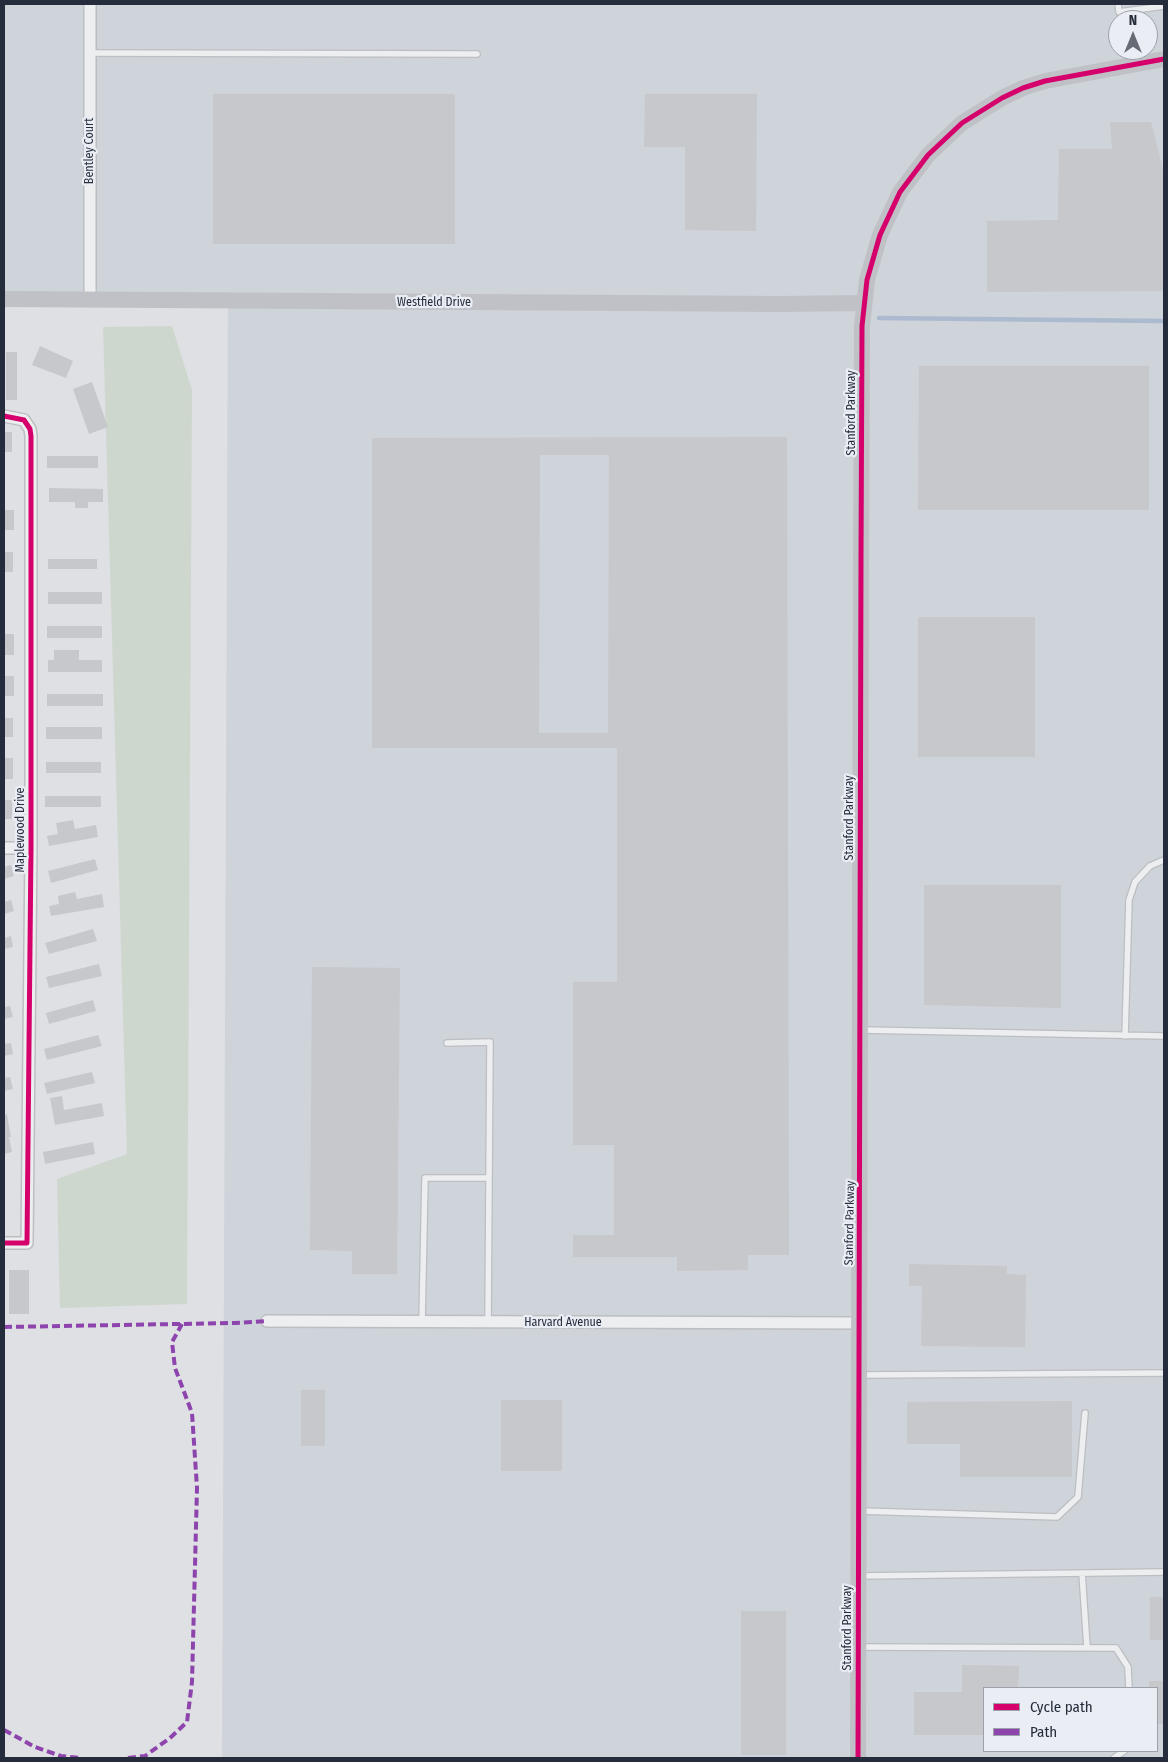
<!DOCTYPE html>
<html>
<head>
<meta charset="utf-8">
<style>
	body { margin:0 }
	#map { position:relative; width:1168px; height:1762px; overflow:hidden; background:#dee0e3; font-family:"Fira Sans Condensed",sans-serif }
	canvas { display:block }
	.frame { position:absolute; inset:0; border:5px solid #252c3c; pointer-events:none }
	.legend { position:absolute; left:983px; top:1687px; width:175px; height:65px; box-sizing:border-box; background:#eaeef4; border:1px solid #9ba0aa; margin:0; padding:6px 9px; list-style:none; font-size:15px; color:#252c3c }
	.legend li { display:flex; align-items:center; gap:10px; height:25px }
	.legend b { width:25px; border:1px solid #9ba0aa }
	.north { position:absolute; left:1108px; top:10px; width:50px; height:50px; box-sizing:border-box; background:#eaeef4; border:1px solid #9ba0aa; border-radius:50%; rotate:0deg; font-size:14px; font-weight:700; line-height:20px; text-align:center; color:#252c3c }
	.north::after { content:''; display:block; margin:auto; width:18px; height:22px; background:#666b76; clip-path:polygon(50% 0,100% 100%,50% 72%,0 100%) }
</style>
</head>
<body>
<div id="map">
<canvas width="1168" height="1762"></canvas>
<div class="frame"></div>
<ul class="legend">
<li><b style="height:6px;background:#d6006c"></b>Cycle path</li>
<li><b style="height:6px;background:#8e44ad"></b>Path</li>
</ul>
<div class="north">N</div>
</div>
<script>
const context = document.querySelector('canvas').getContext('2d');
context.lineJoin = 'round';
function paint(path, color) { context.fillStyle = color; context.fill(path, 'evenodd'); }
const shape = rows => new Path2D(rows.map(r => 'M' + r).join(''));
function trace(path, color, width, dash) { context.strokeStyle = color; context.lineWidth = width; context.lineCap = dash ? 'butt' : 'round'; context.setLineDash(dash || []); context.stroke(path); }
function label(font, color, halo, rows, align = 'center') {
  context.font = font + ' "Fira Sans Condensed",sans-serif'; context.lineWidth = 4.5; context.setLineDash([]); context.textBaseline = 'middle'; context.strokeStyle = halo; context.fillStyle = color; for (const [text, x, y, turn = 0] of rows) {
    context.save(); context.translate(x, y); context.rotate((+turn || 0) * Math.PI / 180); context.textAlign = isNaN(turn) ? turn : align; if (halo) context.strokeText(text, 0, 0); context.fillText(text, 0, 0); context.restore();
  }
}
const built = shape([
	[4,4,1164,4,1164,1758,222,1758,228,302,4,302],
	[1118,20,1148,20,1148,50,1118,50],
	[984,1688,1157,1688,1157,1751,984,1751]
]);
const green = shape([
	[172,326,192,390,187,1304,60,1308,57,1179,127,1154,103,327]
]);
const stream = shape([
	[879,318,1164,321]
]);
const building = shape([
	[213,94,455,94,455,244,213,244],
	[645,94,757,94,756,231,685,230,685,147,644,147],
	[1110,122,1151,122,1164,174,1164,291,987,292,987,221,1058,220,1059,149,1112,149],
	[40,346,73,361,66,378,32,365],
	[6,352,17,352,17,400,6,400],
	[919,366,1149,366,1149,510,918,510],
	[92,382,108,427,89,434,73,389],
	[4,432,12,432,12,452,4,452],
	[787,437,789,1255,748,1255,748,1270,677,1271,677,1257,573,1257,573,1235,614,1235,614,1145,573,1145,573,982,617,982,617,748,372,748,372,438],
	[540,455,609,455,608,733,539,733],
	[47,456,98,456,98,468,47,468],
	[49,488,103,489,103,502,88,502,88,508,75,508,75,502,49,502],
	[4,510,14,510,14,530,4,530],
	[4,552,13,552,13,572,4,572],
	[48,559,97,559,97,569,48,569],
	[48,592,102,592,102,604,48,604],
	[918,617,1035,617,1035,757,918,757],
	[47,626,102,626,102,638,47,638],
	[4,634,14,634,14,655,4,655],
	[54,650,79,650,79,660,102,660,102,672,48,672,48,660,54,660],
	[4,676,14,676,14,696,4,696],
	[47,694,103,694,103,706,47,706],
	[4,718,13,718,13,737,4,737],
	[46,727,102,727,102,739,46,739],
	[4,758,13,758,13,779,4,779],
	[46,762,101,762,101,773,46,773],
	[45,796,101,796,101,807,45,807],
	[4,800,12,800,12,819,4,819],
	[73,820,75,829,96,825,98,837,49,846,47,836,58,834,56,823],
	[95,859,98,870,51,883,48,871],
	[11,865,14,876,4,879,4,867],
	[924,885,1061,885,1061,1008,924,1005],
	[75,892,77,899,102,894,104,907,51,916,49,906,59,904,58,896],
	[11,900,14,911,4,914,4,902],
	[93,929,97,941,49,954,45,943],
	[11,936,13,947,4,949,4,938],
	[99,964,102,976,49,988,46,977],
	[312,967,400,968,397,1274,352,1274,352,1251,310,1250],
	[93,1000,96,1011,49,1024,46,1013],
	[10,1006,13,1017,4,1019,4,1007],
	[98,1035,102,1046,47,1060,44,1049],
	[11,1043,13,1054,4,1056,4,1044],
	[92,1072,95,1083,47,1094,44,1083],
	[10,1077,13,1089,4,1091,4,1078],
	[62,1096,64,1110,102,1103,104,1116,55,1125,50,1098],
	[7,1114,11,1137,9,1137,12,1152,4,1154,4,1115],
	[93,1142,95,1154,45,1164,43,1152],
	[909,1264,1007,1266,1007,1274,1026,1275,1025,1347,921,1346,922,1286,909,1286],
	[9,1270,29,1270,29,1314,9,1314],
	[301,1390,325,1390,325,1446,301,1446],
	[501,1400,562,1400,562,1471,501,1471],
	[1072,1401,1072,1477,960,1477,960,1444,907,1444,907,1402],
	[1150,1597,1164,1597,1164,1640,1150,1640],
	[741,1611,786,1611,786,1755,741,1755],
	[962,1665,1019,1666,1018,1688,984,1688,984,1735,914,1735,914,1692,962,1692],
	[1149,1681,1164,1681,1164,1724,1157,1724,1157,1688,1149,1688]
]);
const lane = shape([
	[1118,4,1119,12,1164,6],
	[1134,11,1135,20],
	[1139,50,1140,63],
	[90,53,477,54],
	[862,1030,1164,1036],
	[1125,1036,1129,900,1135,882,1150,866,1164,860],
	[447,1043,490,1042,488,1323],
	[422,1321,425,1178,489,1178],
	[861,1375,1164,1373],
	[860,1511,1057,1517,1078,1497,1085,1413],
	[1082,1573,1087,1647],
	[860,1576,1164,1572],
	[860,1647,1116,1648,1128,1667,1129,1688],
	[1114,1758,1124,1751]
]);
const street = shape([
	[90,4,90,299],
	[4,416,24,420,30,429,31,436,31,848,27,1243,4,1243],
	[4,848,31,848],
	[267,1321,859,1323]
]);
const secondary = shape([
	[4,299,780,304,863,303],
	[858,1758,861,557,862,326,867,280,880,235,900,192,928,155,962,123,1002,98,1023,88,1045,81,1164,59]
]);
const quiet = shape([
	[4,1327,235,1323,267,1321],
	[4,1730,35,1747,61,1756,80,1758],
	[128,1758,145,1756,170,1738,187,1722,192,1682,197,1488,192,1413,175,1368,172,1342,182,1324]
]);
const cycleway = shape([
	[4,416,24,420,30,429,31,436,31,848,27,1243,4,1243],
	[858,1758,861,557,862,326,867,280,880,235,900,192,928,155,962,123,1002,98,1023,88,1045,81,1164,59]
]);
const streetNames = [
	["Bentley Court",90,151,-90],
	["Westfield Drive",434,303],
	["Stanford Parkway",852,413,-90],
	["Stanford Parkway",850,818,-90],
	["Maplewood Drive",21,830,-90],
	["Stanford Parkway",850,1223,-89],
	["Harvard Avenue",563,1323],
	["Stanford Parkway",848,1628,-90]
];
paint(built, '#cfd3da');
paint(green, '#ced7ce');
trace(stream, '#abbacf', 4.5);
paint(building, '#c6c8cc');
trace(lane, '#bcbec1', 8);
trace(street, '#bcbec1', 14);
trace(lane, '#edeef0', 5.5);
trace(street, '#edeef0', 11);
trace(secondary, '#bfc1c6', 16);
trace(quiet, '#8e44ad', 4, [8, 4]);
trace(cycleway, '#d6006c', 5);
label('12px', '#252c3c', '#eaeef4', streetNames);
</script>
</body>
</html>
